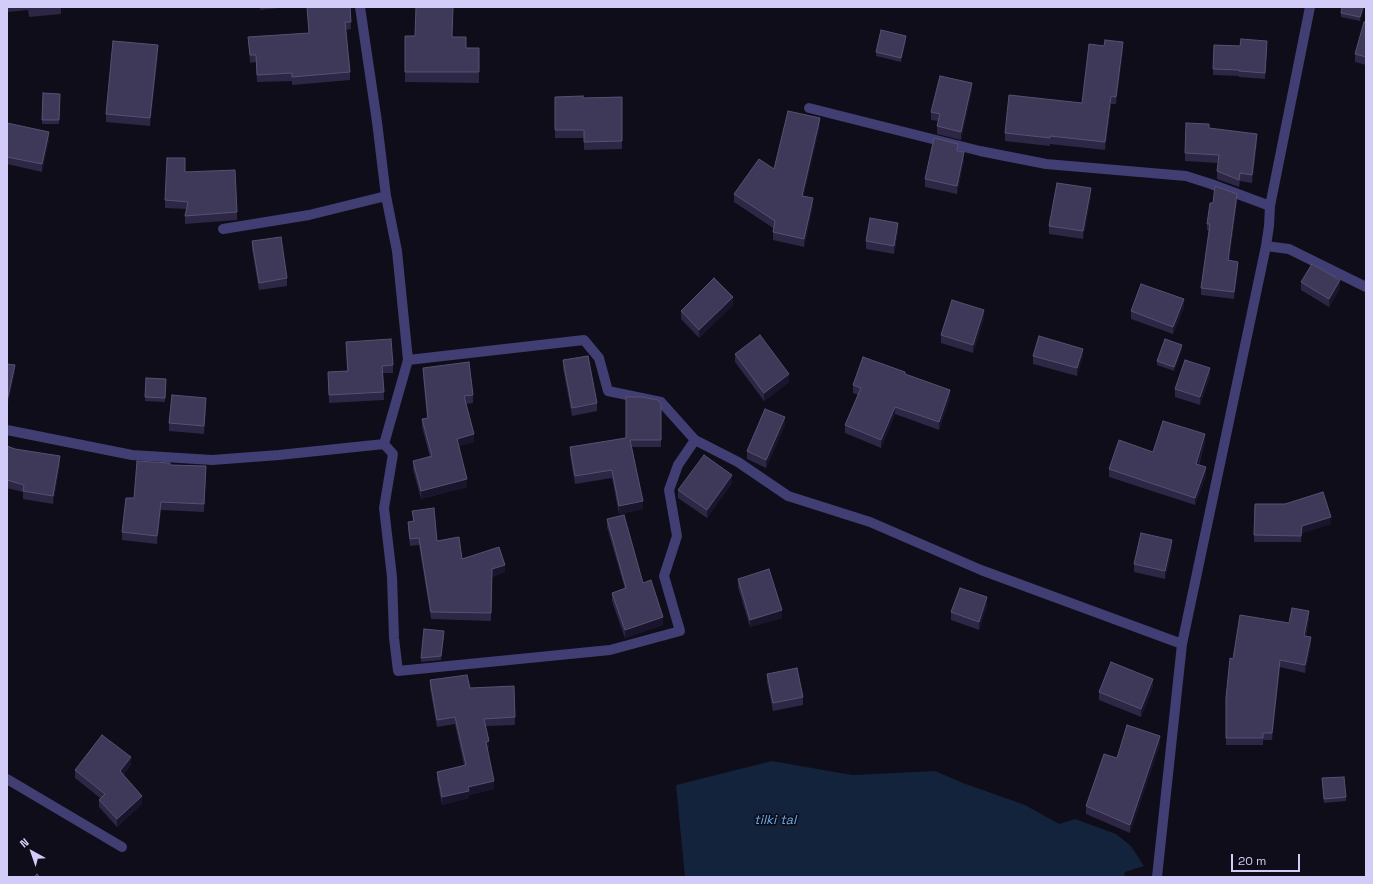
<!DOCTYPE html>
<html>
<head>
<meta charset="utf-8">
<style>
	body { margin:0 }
	#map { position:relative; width:1373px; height:884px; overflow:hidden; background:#0f0d19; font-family:"Space Grotesk",sans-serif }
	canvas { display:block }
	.frame { position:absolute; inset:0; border:8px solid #d2ccf8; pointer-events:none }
	.north { position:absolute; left:12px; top:832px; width:40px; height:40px; -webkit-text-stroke:3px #0f0d19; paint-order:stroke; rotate:320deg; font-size:11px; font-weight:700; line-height:16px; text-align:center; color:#d2ccf8 }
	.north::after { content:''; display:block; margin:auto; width:14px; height:18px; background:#d2ccf8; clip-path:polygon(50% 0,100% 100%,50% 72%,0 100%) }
	.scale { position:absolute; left:1231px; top:854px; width:69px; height:18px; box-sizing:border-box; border:2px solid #d2ccf8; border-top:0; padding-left:5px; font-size:12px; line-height:14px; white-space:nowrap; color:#d2ccf8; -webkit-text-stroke:3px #0f0d19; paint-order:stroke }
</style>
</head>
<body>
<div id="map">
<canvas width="1373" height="884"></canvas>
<div class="frame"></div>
<div class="north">N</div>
<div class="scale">20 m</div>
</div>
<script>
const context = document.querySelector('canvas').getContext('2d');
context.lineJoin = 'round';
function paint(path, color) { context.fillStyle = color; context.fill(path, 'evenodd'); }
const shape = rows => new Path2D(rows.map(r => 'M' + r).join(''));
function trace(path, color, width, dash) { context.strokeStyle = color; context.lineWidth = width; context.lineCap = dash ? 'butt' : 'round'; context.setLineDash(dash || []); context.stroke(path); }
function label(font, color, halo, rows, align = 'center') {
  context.font = font + ' "Space Grotesk",sans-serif'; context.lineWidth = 3.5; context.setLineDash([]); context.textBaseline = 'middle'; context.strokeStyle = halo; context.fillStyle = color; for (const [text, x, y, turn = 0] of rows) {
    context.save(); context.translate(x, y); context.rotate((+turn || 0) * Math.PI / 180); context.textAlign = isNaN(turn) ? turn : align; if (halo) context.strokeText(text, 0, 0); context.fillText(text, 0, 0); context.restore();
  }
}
const water = shape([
	[772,761,852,775,935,771,963,783,1025,805,1059,824,1075,819,1116,834,1131,846,1144,866,1125,872,1124,877,685,877,676,785]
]);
const minor = shape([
	[809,108,980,151,1046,164,1186,176,1211,184,1270,206],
	[223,229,309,215,386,196],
	[1266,246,1289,249,1366,287],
	[408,360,584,340,599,358,608,391,661,402,695,440,738,462,788,496,870,522,981,570,1182,644],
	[7,430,132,455,212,460,279,455,384,444,408,360,397,251,386,196,377,122,360,7],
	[384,444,393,454,384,508,392,577,394,638,398,671,610,650,680,631,664,576,677,536,669,490,678,465,695,440],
	[7,779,122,847],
	[1157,877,1182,644,1266,246,1269,226,1270,206,1310,7]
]);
const wall = shape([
	[7,7,61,7,61,14,29,17,28,10,7,12],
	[260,7,288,7,260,10],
	[307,7,350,7,351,29,346,30,350,72,350,80,292,85,292,81,257,82,256,62,250,63,248,37,309,33],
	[1342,7,1364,7,1360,21,1341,17,1341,13],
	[1366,22,1366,65,1355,62,1355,54],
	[405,36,452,37,466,48,479,48,479,83,405,82],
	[906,40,901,62,876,56,876,52],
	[1214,45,1267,47,1265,79,1239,77,1239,76,1213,75],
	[1123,50,1116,104,1111,104,1105,150,1050,144,1050,146,1005,141,1005,133,1082,103],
	[158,53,150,126,106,122,106,114],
	[972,90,961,140,937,134,937,126,938,121,931,120,931,112],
	[43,93,60,94,59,124,42,124],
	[555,97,583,98,622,97,622,149,584,150,584,138,555,138],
	[7,123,49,140,42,172,7,164],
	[820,126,803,196,813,206,804,247,773,240,773,228,734,202,734,194,774,169],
	[1209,128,1257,142,1252,183,1240,181,1239,187,1217,179,1217,171,1218,163,1185,161,1185,153],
	[958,151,964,160,957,194,925,187,925,179],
	[185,166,185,172,237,212,237,220,185,224,185,216,187,209,165,208,165,200],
	[1091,196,1083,239,1049,234,1049,226],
	[1237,201,1229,261,1238,268,1234,299,1201,295,1201,288,1209,231,1207,230,1207,224,1213,203],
	[898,231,894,254,866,249,866,241],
	[252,241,287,278,287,286,259,290,252,249],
	[1301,282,1340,288,1329,307,1301,290],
	[733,305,699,338,681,319,681,311],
	[1184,307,1173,334,1131,319,1131,311],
	[984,318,973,353,941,343,941,335],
	[346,342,393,365,393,373,383,373,384,400,329,403,328,372,347,371],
	[1182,349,1174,371,1157,365,1157,361],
	[735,354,789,382,764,401,735,362],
	[1033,356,1083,356,1077,376,1033,364],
	[563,360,597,403,597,411,572,416,563,368],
	[423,368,473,395,473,403,466,404,474,442,459,446,467,487,421,499,413,469,413,461,430,457,422,427,422,419,427,418,423,376],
	[905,374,950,398,939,430,895,414,881,448,845,433,845,425,858,395,853,393,853,385],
	[1210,376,1200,405,1175,397,1175,389],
	[146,378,166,379,165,402,145,401],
	[661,404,661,447,632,447,643,509,619,514,612,478,575,484,570,455,570,447,626,438],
	[206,406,204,434,169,431,169,423],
	[785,425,766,468,747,459,747,451],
	[1205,442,1199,465,1206,475,1195,505,1109,477,1109,469,1153,452],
	[7,446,60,464,53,504,23,499,23,492,7,488],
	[170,465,206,466,204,512,161,510,157,544,122,540,122,532,134,498],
	[732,483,707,518,678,498,678,490],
	[1255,504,1331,524,1302,533,1301,542,1254,542],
	[412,511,437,541,462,559,505,572,492,577,491,621,431,619,419,545,410,546,408,529,408,522,413,521],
	[607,519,643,583,663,625,625,638,612,601,612,593,625,589,607,527],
	[1172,548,1165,579,1134,572,1134,564],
	[738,579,782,618,750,627,738,587],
	[987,605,979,630,951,620,951,612],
	[1309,618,1306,636,1311,645,1305,673,1280,667,1272,740,1263,740,1263,745,1226,745,1226,698,1233,659,1289,623],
	[444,635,441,660,421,662,421,658],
	[767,674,803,697,803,705,773,711,767,682],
	[430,680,470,688,514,686,515,725,486,726,489,749,487,749,494,789,469,795,469,798,442,805,437,780,437,772,464,765,455,724,437,727,430,688],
	[1153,687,1141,717,1099,700,1099,692],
	[1160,744,1130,833,1086,814,1086,806,1117,758],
	[131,765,123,775,142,804,117,827,99,807,99,800,100,798,75,778,75,770],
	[1322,778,1346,797,1346,801,1324,803]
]);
const shadedWall = shape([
	[1363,7,1364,7,1360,21,1360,17],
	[906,36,906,40,901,62,901,58],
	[1123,42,1123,50,1116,104,1116,97],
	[158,45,158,53,150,126,150,118],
	[972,83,972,90,961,140,961,132],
	[1111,96,1111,104,1105,150,1105,142],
	[820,118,820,126,802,204,802,196],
	[49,132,49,140,42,172,42,164],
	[1257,134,1257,142,1252,183,1252,175],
	[964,152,964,160,957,194,957,186],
	[1091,188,1091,196,1083,239,1083,231],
	[1237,194,1237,201,1228,267,1228,260],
	[813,198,813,206,804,247,804,239],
	[898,223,898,231,894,254,894,246],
	[1238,262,1238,268,1234,299,1234,292],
	[1340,280,1340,288,1329,307,1329,299],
	[733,297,733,305,699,338,699,330],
	[1184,299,1184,307,1173,334,1173,327],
	[984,310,984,318,973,353,973,345],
	[1182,345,1182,349,1174,371,1174,367],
	[1083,349,1083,356,1077,376,1077,368],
	[15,365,15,373,7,409,7,401],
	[1210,368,1210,376,1200,405,1200,397],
	[789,374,789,382,764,401,764,393],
	[950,390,950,398,939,430,939,422],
	[206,398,206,406,204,434,204,426],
	[895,407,895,414,881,448,881,440],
	[785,417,785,425,766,468,766,460],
	[474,434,474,442,457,447,457,439],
	[1205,434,1205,442,1196,472,1196,464],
	[60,456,60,464,53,504,53,496],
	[1206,467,1206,475,1195,505,1195,498],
	[732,475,732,483,707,518,707,510],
	[467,479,467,487,421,499,421,491],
	[643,501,643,509,619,514,619,506],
	[161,502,161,510,157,544,157,536],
	[1331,517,1331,524,1302,533,1301,542,1302,526],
	[1172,540,1172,548,1165,579,1165,571],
	[505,565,505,572,492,577,491,621,492,569],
	[987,597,987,605,979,630,979,622],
	[782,610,782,618,750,627,750,620],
	[1309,611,1309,618,1304,643,1304,636],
	[663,617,663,625,625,638,625,630],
	[1311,637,1311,645,1305,673,1305,665],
	[1280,660,1280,667,1272,740,1272,733],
	[1153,679,1153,687,1141,717,1141,709],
	[1160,736,1160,744,1130,833,1130,825],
	[489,741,489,749,486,749,486,742],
	[131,757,131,765,120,779,120,771],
	[494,781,494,789,469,795,469,798,442,805,442,797,468,787],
	[142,796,142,804,117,827,117,819]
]);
const building = shape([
	[307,7,350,7,351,22,345,22,350,72,292,77,292,73,257,75,256,55,250,55,248,37,309,33,307,7],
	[416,7,453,7,452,37,466,37,466,48,479,48,479,72,405,72,405,36,415,36,416,7],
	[1342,7,1363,7,1360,17,1341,13,1342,7],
	[1364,22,1366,22,1366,57,1355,54,1364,22],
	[881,30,906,36,901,58,876,52,881,30],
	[1241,39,1267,41,1265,73,1239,71,1239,70,1213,69,1214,45,1240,46,1241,39],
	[1105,40,1123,42,1116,97,1111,96,1105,142,1050,136,1050,138,1005,133,1009,95,1082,103,1089,44,1104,46,1105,40],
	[113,41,158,45,150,118,106,114,113,41],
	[940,76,972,83,961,132,937,126,940,114,931,112,940,76],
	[43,93,60,94,59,120,42,120,43,93],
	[583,96,583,98,622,97,622,141,584,142,584,130,555,130,555,97,583,96],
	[788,111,820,118,802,196,813,198,804,239,773,232,775,221,734,194,759,159,774,169,788,111],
	[7,123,49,132,42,164,7,157,7,123],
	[1186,123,1209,124,1209,128,1257,134,1252,175,1240,173,1239,180,1217,171,1219,155,1185,153,1186,123],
	[934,138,958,144,957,151,964,152,957,186,925,179,934,138],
	[167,158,185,158,185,172,235,170,237,212,185,216,188,202,165,200,167,158],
	[1057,183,1091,188,1083,231,1049,226,1057,183],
	[1215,186,1237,194,1228,260,1238,262,1234,292,1201,288,1210,224,1207,224,1210,203,1213,203,1215,186],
	[870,218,898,223,894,246,866,241,870,218],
	[281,237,287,278,259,283,252,241,281,237],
	[1312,264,1340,280,1329,299,1301,282,1312,264],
	[714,278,733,297,699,330,681,311,714,278],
	[1141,284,1184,299,1173,327,1131,311,1141,284],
	[952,300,984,310,973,345,941,335,952,300],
	[760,335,789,374,764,393,735,354,760,335],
	[1039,336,1083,349,1077,368,1033,356,1039,336],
	[391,339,393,365,382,366,384,392,329,395,328,372,348,371,346,342,391,339],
	[1165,339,1182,345,1174,367,1157,361,1165,339],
	[588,356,597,403,572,408,563,360,588,356],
	[863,357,905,372,905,374,950,390,939,422,895,407,881,440,845,425,861,388,853,385,863,357],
	[1185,360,1210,368,1200,397,1175,389,1185,360],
	[469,362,473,395,464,396,474,434,457,439,467,479,421,491,413,461,432,456,422,419,428,418,423,368,469,362],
	[7,364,15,365,7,401,7,364],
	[146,378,166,379,165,398,145,397,146,378],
	[172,395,206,398,204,426,169,423,172,395],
	[626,397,642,397,658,400,661,404,661,440,630,440,643,501,619,506,612,470,575,476,570,447,626,438,626,397],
	[765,409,785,417,766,460,747,451,765,409],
	[1163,421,1205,434,1196,464,1206,467,1195,498,1109,469,1119,440,1153,452,1163,421],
	[7,446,15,449,60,456,53,496,23,491,24,485,7,480,7,446],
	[704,455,732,475,707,510,678,490,704,455],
	[137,461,170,463,170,465,206,466,204,504,161,502,157,536,122,532,126,498,134,498,137,461],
	[1323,492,1331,517,1302,526,1301,536,1254,535,1255,504,1285,504,1323,492],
	[434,508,437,541,459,537,462,559,499,547,505,565,492,569,491,613,431,612,419,538,410,539,408,522,414,521,412,511,434,508],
	[624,515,643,583,651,580,663,617,625,630,612,593,626,588,607,519,624,515],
	[1141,533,1172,540,1165,571,1134,564,1141,533],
	[769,569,782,610,750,620,738,579,769,569],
	[960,588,987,597,979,622,951,612,960,588],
	[1292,608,1309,611,1304,636,1311,637,1305,665,1280,660,1272,733,1263,733,1263,738,1226,738,1226,698,1230,658,1233,659,1240,615,1289,623,1292,608],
	[424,629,444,631,441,656,421,658,424,629],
	[1111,662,1153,679,1141,709,1099,692,1111,662],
	[797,668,803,697,773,703,767,674,797,668],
	[467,675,470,688,514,686,515,717,484,719,489,741,486,742,494,781,468,787,469,791,442,797,437,772,466,765,455,717,437,720,430,680,467,675],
	[1127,725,1160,736,1130,825,1086,806,1104,754,1117,758,1127,725],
	[102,735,131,757,120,771,142,796,117,819,99,800,105,794,75,770,102,735],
	[1344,777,1346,797,1324,799,1322,778,1344,777],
	[37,874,40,877,34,877,37,874]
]);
const waterNames = [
	["tilki tal",775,820]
];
paint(water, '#13233c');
trace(minor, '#403e72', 10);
paint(wall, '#2d2745');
paint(shadedWall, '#1a152c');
paint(building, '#3f3959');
trace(building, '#565072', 1);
label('italic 13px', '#68acea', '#0f0d19', waterNames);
</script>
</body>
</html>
